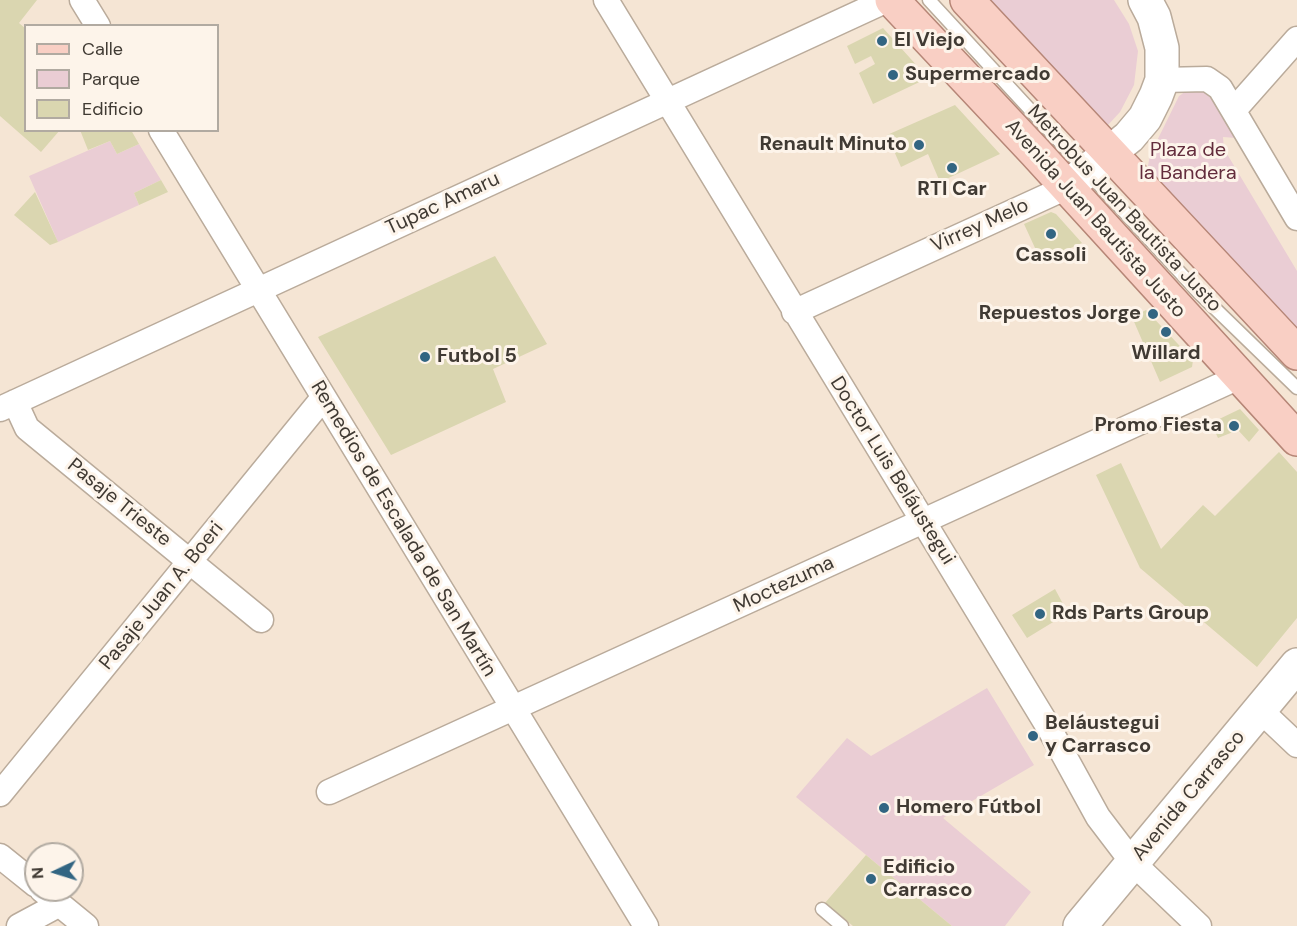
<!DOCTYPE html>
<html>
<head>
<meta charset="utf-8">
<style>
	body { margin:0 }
	#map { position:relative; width:1297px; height:926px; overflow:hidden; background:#f5e5d4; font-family:"DM Sans",sans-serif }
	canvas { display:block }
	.legend { position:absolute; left:24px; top:24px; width:195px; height:108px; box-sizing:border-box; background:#fdf4ea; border:2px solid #b1aaa1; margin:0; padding:8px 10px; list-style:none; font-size:18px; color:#403a33 }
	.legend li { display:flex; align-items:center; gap:12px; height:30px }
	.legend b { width:30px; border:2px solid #b1aaa1 }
	.north { position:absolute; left:24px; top:842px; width:60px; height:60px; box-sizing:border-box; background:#fdf4ea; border:2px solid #b1aaa1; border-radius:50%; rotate:266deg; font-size:16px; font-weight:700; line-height:24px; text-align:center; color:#403a33 }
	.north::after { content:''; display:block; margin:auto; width:21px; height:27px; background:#326582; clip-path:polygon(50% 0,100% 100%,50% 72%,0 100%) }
</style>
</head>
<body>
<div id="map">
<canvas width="1297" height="926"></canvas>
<ul class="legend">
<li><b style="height:8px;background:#f9cfc4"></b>Calle</li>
<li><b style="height:16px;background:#eacdd4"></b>Parque</li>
<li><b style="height:16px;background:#dad6b0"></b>Edificio</li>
</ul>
<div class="north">N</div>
</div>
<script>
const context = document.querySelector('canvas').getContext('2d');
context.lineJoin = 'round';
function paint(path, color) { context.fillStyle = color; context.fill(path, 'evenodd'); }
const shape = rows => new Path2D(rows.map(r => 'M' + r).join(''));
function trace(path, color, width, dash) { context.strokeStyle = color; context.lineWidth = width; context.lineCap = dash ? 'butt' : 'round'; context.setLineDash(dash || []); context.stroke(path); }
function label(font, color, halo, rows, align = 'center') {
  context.font = font + ' "DM Sans",sans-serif'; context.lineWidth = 6; context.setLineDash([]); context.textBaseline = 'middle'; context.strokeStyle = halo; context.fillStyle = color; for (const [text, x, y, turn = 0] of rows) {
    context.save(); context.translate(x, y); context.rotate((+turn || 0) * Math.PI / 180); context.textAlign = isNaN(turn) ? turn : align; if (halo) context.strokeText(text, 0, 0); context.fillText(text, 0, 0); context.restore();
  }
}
const green = shape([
	[984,0,1114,0,1129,24,1138,51,1134,85,1120,112,1108,125,1100,125],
	[1192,87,1209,91,1236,138,1223,137,1224,149,1297,271,1297,336,1147,171,1150,155,1179,96],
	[110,141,117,154,139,144,161,180,134,193,139,205,58,242,29,176],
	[987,688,1034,765,943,818,1031,892,1005,926,952,926,796,797,847,738,871,756]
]);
const building = shape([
	[0,0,37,0,19,23,26,29,26,130,60,130,41,152,0,116],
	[883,28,928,78,873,104,859,73,875,64,871,56,855,64,847,46],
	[955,105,1000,154,940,182,928,154,901,167,887,135],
	[80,130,131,130,139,144,117,154,110,141,88,150],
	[161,180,168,192,139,205,134,193],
	[35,192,58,242,50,245,14,215],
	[1051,212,1056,214,1082,243,1041,261,1024,224],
	[495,256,547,344,493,369,506,402,391,455,318,337],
	[1146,310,1193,360,1192,367,1160,382,1132,317],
	[1240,409,1259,430,1249,442,1238,430,1218,438,1211,423],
	[1279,452,1297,472,1297,618,1257,667,1140,568,1096,475,1121,463,1161,549,1203,505,1215,516],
	[1055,589,1068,613,1027,638,1012,615],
	[866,855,952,926,853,926,825,903]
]);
const lane = shape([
	[929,0,1198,292,1297,388],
	[822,909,842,926]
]);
const street = shape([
	[82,0,98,26],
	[606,0,1049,728,1098,817,1133,863,1199,926],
	[1162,80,1207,79,1220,88,1297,218],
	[1235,109,1297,39],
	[161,130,646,926],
	[794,312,1067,187],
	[15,402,27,428,261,620],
	[0,409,887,0],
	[1260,710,1297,745],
	[329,792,1239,377],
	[0,794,323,398],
	[0,856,36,885],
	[42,890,86,926],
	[19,926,60,904]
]);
const secondary = shape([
	[1067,187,1129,137,1145,118,1156,96,1162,80,1162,48,1154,17,1145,0],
	[1080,926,1297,665]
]);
const primary = shape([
	[892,0,1035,152,1297,439],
	[967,0,1297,353]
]);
const markers = [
	[882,41,6,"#326582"],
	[893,75,6,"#326582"],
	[919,145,6,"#326582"],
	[952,168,6,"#326582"],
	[1051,234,6,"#326582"],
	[1153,314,6,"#326582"],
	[1166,332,6,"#326582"],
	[425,357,6,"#326582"],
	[1234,426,6,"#326582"],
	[1040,614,6,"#326582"],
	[1033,736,6,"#326582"],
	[884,808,6,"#326582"],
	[871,879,6,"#326582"]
];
const poiNames = [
	["El Viejo",894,41],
	["Supermercado",905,75],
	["Renault Minuto",907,145,"right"],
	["RTI Car",952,190,"center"],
	["Cassoli",1051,256,"center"],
	["Repuestos Jorge",1141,314,"right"],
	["Willard",1166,354,"center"],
	["Futbol 5",437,357],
	["Promo Fiesta",1222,426,"right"],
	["Rds Parts Group",1052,614],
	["Beláustegui",1045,724],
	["y Carrasco",1045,747],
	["Homero Fútbol",896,808],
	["Edificio",883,868],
	["Carrasco",883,891]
];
const parkNames = [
	["Plaza de",1188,151],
	["la Bandera",1188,174]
];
const streetNames = [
	["Tupac Amaru",443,204,-25],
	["Metrobus Juan Bautista Justo",1124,209,47],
	["Avenida Juan Bautista Justo",1095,219,48],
	["Virrey Melo",980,226,-24],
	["Doctor Luis Beláustegui",892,471,58],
	["Pasaje Trieste",119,503,39],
	["Remedios de Escalada de San Martín",403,529,59],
	["Moctezuma",784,585,-25],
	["Pasaje Juan A. Boeri",162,596,-51],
	["Avenida Carrasco",1189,796,-50]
];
paint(green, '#eacdd4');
paint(building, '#dad6b0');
trace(lane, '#baab9b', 15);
trace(street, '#baab9b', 27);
trace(secondary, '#baab9b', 36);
trace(primary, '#b68677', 36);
trace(lane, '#fff', 12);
trace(street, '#fff', 24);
trace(secondary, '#fff', 33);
trace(primary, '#f9cfc4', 33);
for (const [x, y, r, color] of markers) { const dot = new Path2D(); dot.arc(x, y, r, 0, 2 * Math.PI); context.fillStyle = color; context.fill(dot); trace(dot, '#fdf4ea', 2); }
label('bold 20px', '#403a33', '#fdf4ea', poiNames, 'left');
label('20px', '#632c3c', '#fdf4ea', parkNames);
label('20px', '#403a33', '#fdf4ea', streetNames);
</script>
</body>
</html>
